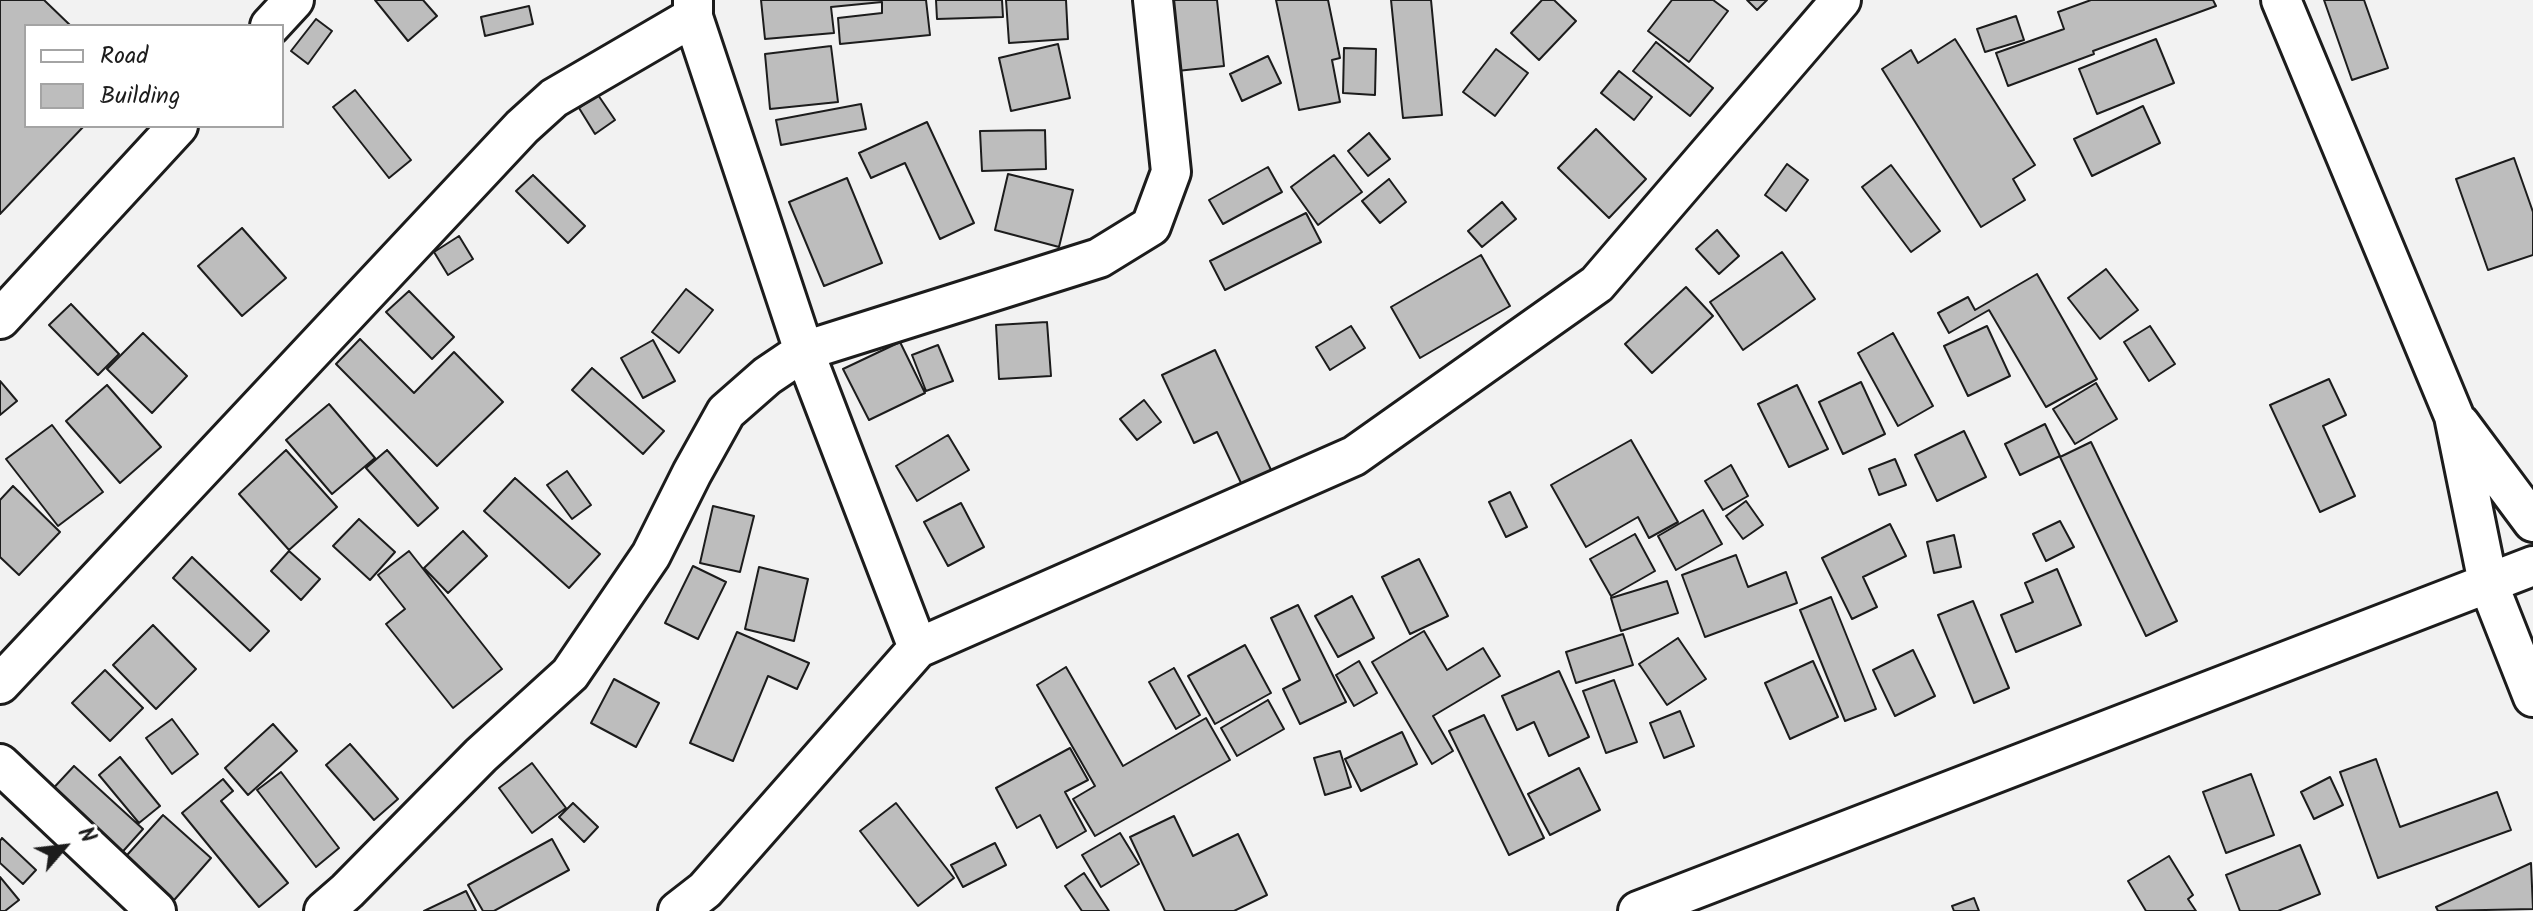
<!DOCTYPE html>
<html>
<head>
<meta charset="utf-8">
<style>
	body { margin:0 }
	#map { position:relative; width:2533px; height:911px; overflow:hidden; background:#f2f2f2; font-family:Kalam,sans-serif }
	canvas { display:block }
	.legend { position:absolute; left:24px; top:24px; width:260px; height:104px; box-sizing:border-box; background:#fff; border:2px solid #a4a4a4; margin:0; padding:10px 14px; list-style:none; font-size:24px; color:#1c1c1c }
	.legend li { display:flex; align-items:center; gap:16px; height:40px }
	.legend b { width:40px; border:2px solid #a4a4a4 }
	.north { position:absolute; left:24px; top:807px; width:80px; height:80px; -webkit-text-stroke:6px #fff; paint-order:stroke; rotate:62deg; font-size:22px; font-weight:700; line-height:32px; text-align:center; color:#1c1c1c }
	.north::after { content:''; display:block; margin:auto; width:28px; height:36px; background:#1c1c1c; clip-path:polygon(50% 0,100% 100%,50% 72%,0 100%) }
</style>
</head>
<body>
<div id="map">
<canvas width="2533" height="911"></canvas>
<ul class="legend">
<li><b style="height:10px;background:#fff"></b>Road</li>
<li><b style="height:22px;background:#bdbdbd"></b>Building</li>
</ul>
<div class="north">N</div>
</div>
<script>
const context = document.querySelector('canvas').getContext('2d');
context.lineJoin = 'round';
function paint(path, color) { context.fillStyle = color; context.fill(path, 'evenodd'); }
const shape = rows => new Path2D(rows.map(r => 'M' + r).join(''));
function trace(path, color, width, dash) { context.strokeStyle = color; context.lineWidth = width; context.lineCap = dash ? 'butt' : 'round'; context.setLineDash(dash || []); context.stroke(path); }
const building = shape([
	[0,0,44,0,71,26,26,26,26,126,84,126,0,214,0,0],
	[375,0,423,0,437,16,408,41,375,0],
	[761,0,926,0,930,35,840,44,838,18,882,13,882,2,831,7,834,33,765,39,761,0],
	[936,0,1002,0,1003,17,937,19,936,0],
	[1006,0,1066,0,1068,39,1009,43,1006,0],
	[1170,0,1217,0,1224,66,1177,71,1170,0],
	[1276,0,1328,0,1340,58,1332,60,1340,102,1299,110,1276,0],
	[1391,0,1431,0,1442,115,1403,118,1391,0],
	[1542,0,1554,0,1576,21,1539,60,1511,33,1542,0],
	[1672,0,1713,0,1728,11,1689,62,1648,31,1672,0],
	[1747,0,1767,0,1757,10,1747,0],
	[2091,0,2213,0,2216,6,2093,51,2094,54,2008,86,1996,53,2064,29,2058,12,2091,0],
	[2324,0,2364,0,2388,68,2352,80,2324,0],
	[529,6,533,24,485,36,481,17,529,6],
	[2016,16,2024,40,1985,52,1977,29,2016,16],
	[316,19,332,31,308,64,291,51,316,19],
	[1955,39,2035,165,2013,179,2025,200,1981,227,1882,69,1911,50,1918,63,1955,39],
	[2156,39,2174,83,2097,114,2079,69,2156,39],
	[1656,42,1713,88,1690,116,1633,71,1656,42],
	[1058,44,1070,98,1011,111,999,58,1058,44],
	[831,46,838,102,770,109,765,54,831,46],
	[1344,48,1376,49,1375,95,1343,93,1344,48],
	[1496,49,1528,73,1495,116,1463,92,1496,49],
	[1268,56,1281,83,1242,101,1230,74,1268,56],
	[1619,71,1652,97,1634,120,1601,93,1619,71],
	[355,90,411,160,389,178,333,107,355,90],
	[598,95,615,120,595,134,579,108,598,95],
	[861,104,866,129,781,145,776,120,861,104],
	[2143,106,2160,143,2092,176,2074,139,2143,106],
	[927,122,974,223,940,239,905,163,871,178,859,153,927,122],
	[1596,129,1646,179,1609,218,1558,168,1596,129],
	[1045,130,1046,169,982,171,980,131,1045,130],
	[1369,133,1390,159,1368,176,1348,151,1369,133],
	[1334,155,1362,192,1318,225,1291,187,1334,155],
	[2514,158,2533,212,2533,255,2488,270,2456,179,2514,158],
	[1787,164,1808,180,1786,211,1765,195,1787,164],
	[1891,165,1940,231,1911,252,1862,187,1891,165],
	[1268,167,1282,192,1223,224,1209,200,1268,167],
	[1008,174,1073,190,1059,247,995,230,1008,174],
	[533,175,585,226,568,243,516,191,533,175],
	[847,178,882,263,824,286,789,202,847,178],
	[1389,179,1406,202,1380,223,1362,201,1389,179],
	[1502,202,1516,219,1482,247,1468,231,1502,202],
	[1306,213,1321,242,1225,290,1210,261,1306,213],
	[242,228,286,278,242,316,198,266,242,228],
	[1717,230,1739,256,1719,274,1696,249,1717,230],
	[459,236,473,259,448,275,434,252,459,236],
	[1782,252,1815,299,1743,350,1710,302,1782,252],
	[1481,255,1510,306,1420,358,1391,307,1481,255],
	[2106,269,2138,310,2100,339,2068,298,2106,269],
	[2037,274,2097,379,2046,407,1989,310,1949,333,1938,313,1968,297,1975,310,2037,274],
	[1686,287,1713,316,1652,373,1625,344,1686,287],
	[686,289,713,310,679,353,652,332,686,289],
	[409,291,454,337,432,359,386,312,409,291],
	[71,304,119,354,98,375,49,325,71,304],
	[1047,322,1051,376,999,379,996,325,1047,322],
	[1351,326,1365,348,1330,370,1316,347,1351,326],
	[1987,326,2010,376,1968,396,1944,346,1987,326],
	[2150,326,2175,364,2149,381,2124,342,2150,326],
	[143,333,187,376,152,413,107,369,143,333],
	[1893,333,1933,406,1898,426,1858,353,1893,333],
	[360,339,414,393,454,352,503,402,437,466,336,364,360,339],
	[653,340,675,381,643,398,621,358,653,340],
	[900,342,925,393,869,420,843,369,900,342],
	[938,345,953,381,926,391,912,355,938,345],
	[1215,350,1272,472,1242,485,1217,432,1194,443,1162,375,1215,350],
	[592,368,664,431,643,454,572,390,592,368],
	[2329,379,2346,415,2323,426,2355,496,2320,512,2270,405,2329,379],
	[0,381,17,401,0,415,0,381],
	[1861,382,1885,434,1843,454,1819,402,1861,382],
	[2096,383,2117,419,2075,444,2053,409,2096,383],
	[107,385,161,447,120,483,66,421,107,385],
	[1797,385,1828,449,1789,467,1758,404,1797,385],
	[1144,400,1161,422,1137,440,1120,419,1144,400],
	[329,404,375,458,332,494,286,440,329,404],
	[2045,424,2060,456,2020,475,2005,444,2045,424],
	[52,425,103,492,58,526,6,459,52,425],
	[1964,431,1986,477,1937,501,1915,455,1964,431],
	[948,435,969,470,917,501,896,466,948,435],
	[1631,440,1678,522,1649,538,1638,517,1586,547,1551,485,1631,440],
	[2091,442,2177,621,2146,636,2060,457,2091,442],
	[286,450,337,507,289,550,239,494,286,450],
	[387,450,438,508,418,526,366,468,387,450],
	[1895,459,1906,485,1879,495,1869,469,1895,459],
	[1731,465,1748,496,1723,510,1705,481,1731,465],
	[567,471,591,505,572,519,547,485,567,471],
	[515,478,600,554,569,588,484,511,515,478],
	[13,486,60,532,19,575,0,557,0,500,13,486],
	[1510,492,1527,527,1506,537,1489,502,1510,492],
	[1746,501,1763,525,1743,539,1726,516,1746,501],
	[961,503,984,547,948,566,924,522,961,503],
	[713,506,754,516,740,572,700,563,713,506],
	[1703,510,1722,544,1676,570,1658,536,1703,510],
	[359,519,395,552,370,580,333,546,359,519],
	[2060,521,2074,547,2046,561,2033,534,2060,521],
	[1890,524,1906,556,1863,577,1877,607,1852,619,1822,558,1890,524],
	[463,531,487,556,448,593,424,568,463,531],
	[1635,534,1655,571,1611,596,1590,559,1635,534],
	[1954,535,1961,567,1934,573,1927,542,1954,535],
	[289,551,320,579,301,600,271,571,289,551],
	[409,551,502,669,453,708,386,624,405,609,378,575,409,551],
	[1736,555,1748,587,1786,572,1797,603,1705,637,1682,575,1736,555],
	[192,557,269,631,250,651,173,578,192,557],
	[1419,559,1448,616,1410,634,1382,577,1419,559],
	[693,566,726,582,698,639,665,623,693,566],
	[759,567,808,579,794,641,745,629,759,567],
	[2057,569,2081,625,2016,652,2001,615,2033,602,2025,583,2057,569],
	[1667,581,1678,613,1621,631,1611,598,1667,581],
	[1352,596,1374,638,1338,657,1315,616,1352,596],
	[1831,597,1876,709,1845,721,1800,610,1831,597],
	[1973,601,2009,688,1974,703,1938,615,1973,601],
	[1298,605,1346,702,1300,724,1283,689,1300,680,1271,618,1298,605],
	[153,625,196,669,156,709,113,665,153,625],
	[1424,631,1447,670,1483,648,1500,676,1433,716,1453,751,1432,764,1372,662,1424,631],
	[737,632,809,663,797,689,768,676,733,761,690,743,737,632],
	[1623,634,1633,665,1576,683,1566,652,1623,634],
	[1678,638,1706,679,1667,705,1639,664,1678,638],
	[1245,645,1271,693,1215,724,1188,676,1245,645],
	[1913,650,1935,696,1895,716,1873,670,1913,650],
	[1359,661,1377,693,1354,706,1336,675,1359,661],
	[1813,661,1838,717,1790,739,1765,683,1813,661],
	[1066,667,1123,766,1206,718,1230,760,1095,836,1073,799,1095,786,1037,685,1066,667],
	[1174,668,1200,715,1176,729,1149,682,1174,668],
	[105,670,143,708,110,741,72,703,105,670],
	[1559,671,1589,737,1549,756,1534,722,1517,730,1502,696,1559,671],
	[614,679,659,703,636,747,591,723,614,679],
	[1614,680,1637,742,1606,753,1583,691,1614,680],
	[1268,700,1284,729,1237,756,1221,728,1268,700],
	[1680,711,1694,746,1664,758,1650,723,1680,711],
	[1484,715,1544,838,1509,855,1449,731,1484,715],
	[172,719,198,754,172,774,146,738,172,719],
	[273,724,297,751,248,795,225,768,273,724],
	[1402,732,1417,764,1361,791,1345,759,1402,732],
	[350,744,398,799,374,820,326,765,350,744],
	[1070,748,1088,780,1065,792,1086,831,1057,848,1040,815,1017,828,996,788,1070,748],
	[1340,751,1351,787,1325,795,1314,758,1340,751],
	[120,757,160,806,139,823,99,775,120,757],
	[2376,759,2400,827,2497,792,2511,830,2378,878,2340,772,2376,759],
	[532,763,566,808,532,833,499,788,532,763],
	[74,766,143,829,117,858,48,794,74,766],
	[1579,768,1600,810,1550,835,1528,794,1579,768],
	[281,772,339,848,316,867,257,790,281,772],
	[2251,774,2274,835,2226,853,2203,792,2251,774],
	[2330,777,2343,805,2314,819,2301,792,2330,777],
	[223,779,233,791,221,801,288,883,259,907,182,813,223,779],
	[573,803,598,827,584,842,559,817,573,803],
	[896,803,954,878,918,906,860,831,896,803],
	[163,815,211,858,168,907,119,864,163,815],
	[1174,816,1193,856,1238,834,1267,895,1234,911,1165,911,1130,837,1174,816],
	[1120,833,1139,864,1101,887,1082,855,1120,833],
	[2,838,36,870,23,884,0,863,0,841,2,838],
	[552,839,569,870,494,911,483,911,468,885,552,839],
	[995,843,1006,865,963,887,951,865,995,843],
	[2300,845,2320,894,2278,911,2240,911,2226,875,2300,845],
	[2169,856,2193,895,2188,899,2196,911,2146,911,2128,881,2169,856],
	[2531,863,2533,909,2438,911,2436,907,2531,863],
	[1084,873,1109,911,1082,911,1065,886,1084,873],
	[0,877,19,900,5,911,0,911,0,877],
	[466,891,476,911,424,911,466,891],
	[1974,898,1979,911,1954,911,1952,906,1974,898]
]);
const minor = shape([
	[693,0,693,17,804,351,918,648],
	[2281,0,2454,416,2488,583,2533,697],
	[270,26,294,0],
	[0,319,178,126],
	[2460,424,2533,522],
	[0,684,522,127,554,98,693,17],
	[0,764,156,911],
	[324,911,347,891,481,755,570,674,651,555,692,473,726,412,767,376,804,351,1099,258,1151,226,1171,172,1153,0],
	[678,911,705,890,918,648,1354,456,1597,284,1841,0],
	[1638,911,2533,566]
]);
paint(building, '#bdbdbd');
trace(building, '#1c1c1c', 2);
trace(minor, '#1c1c1c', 44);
trace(minor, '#fff', 38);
</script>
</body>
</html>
